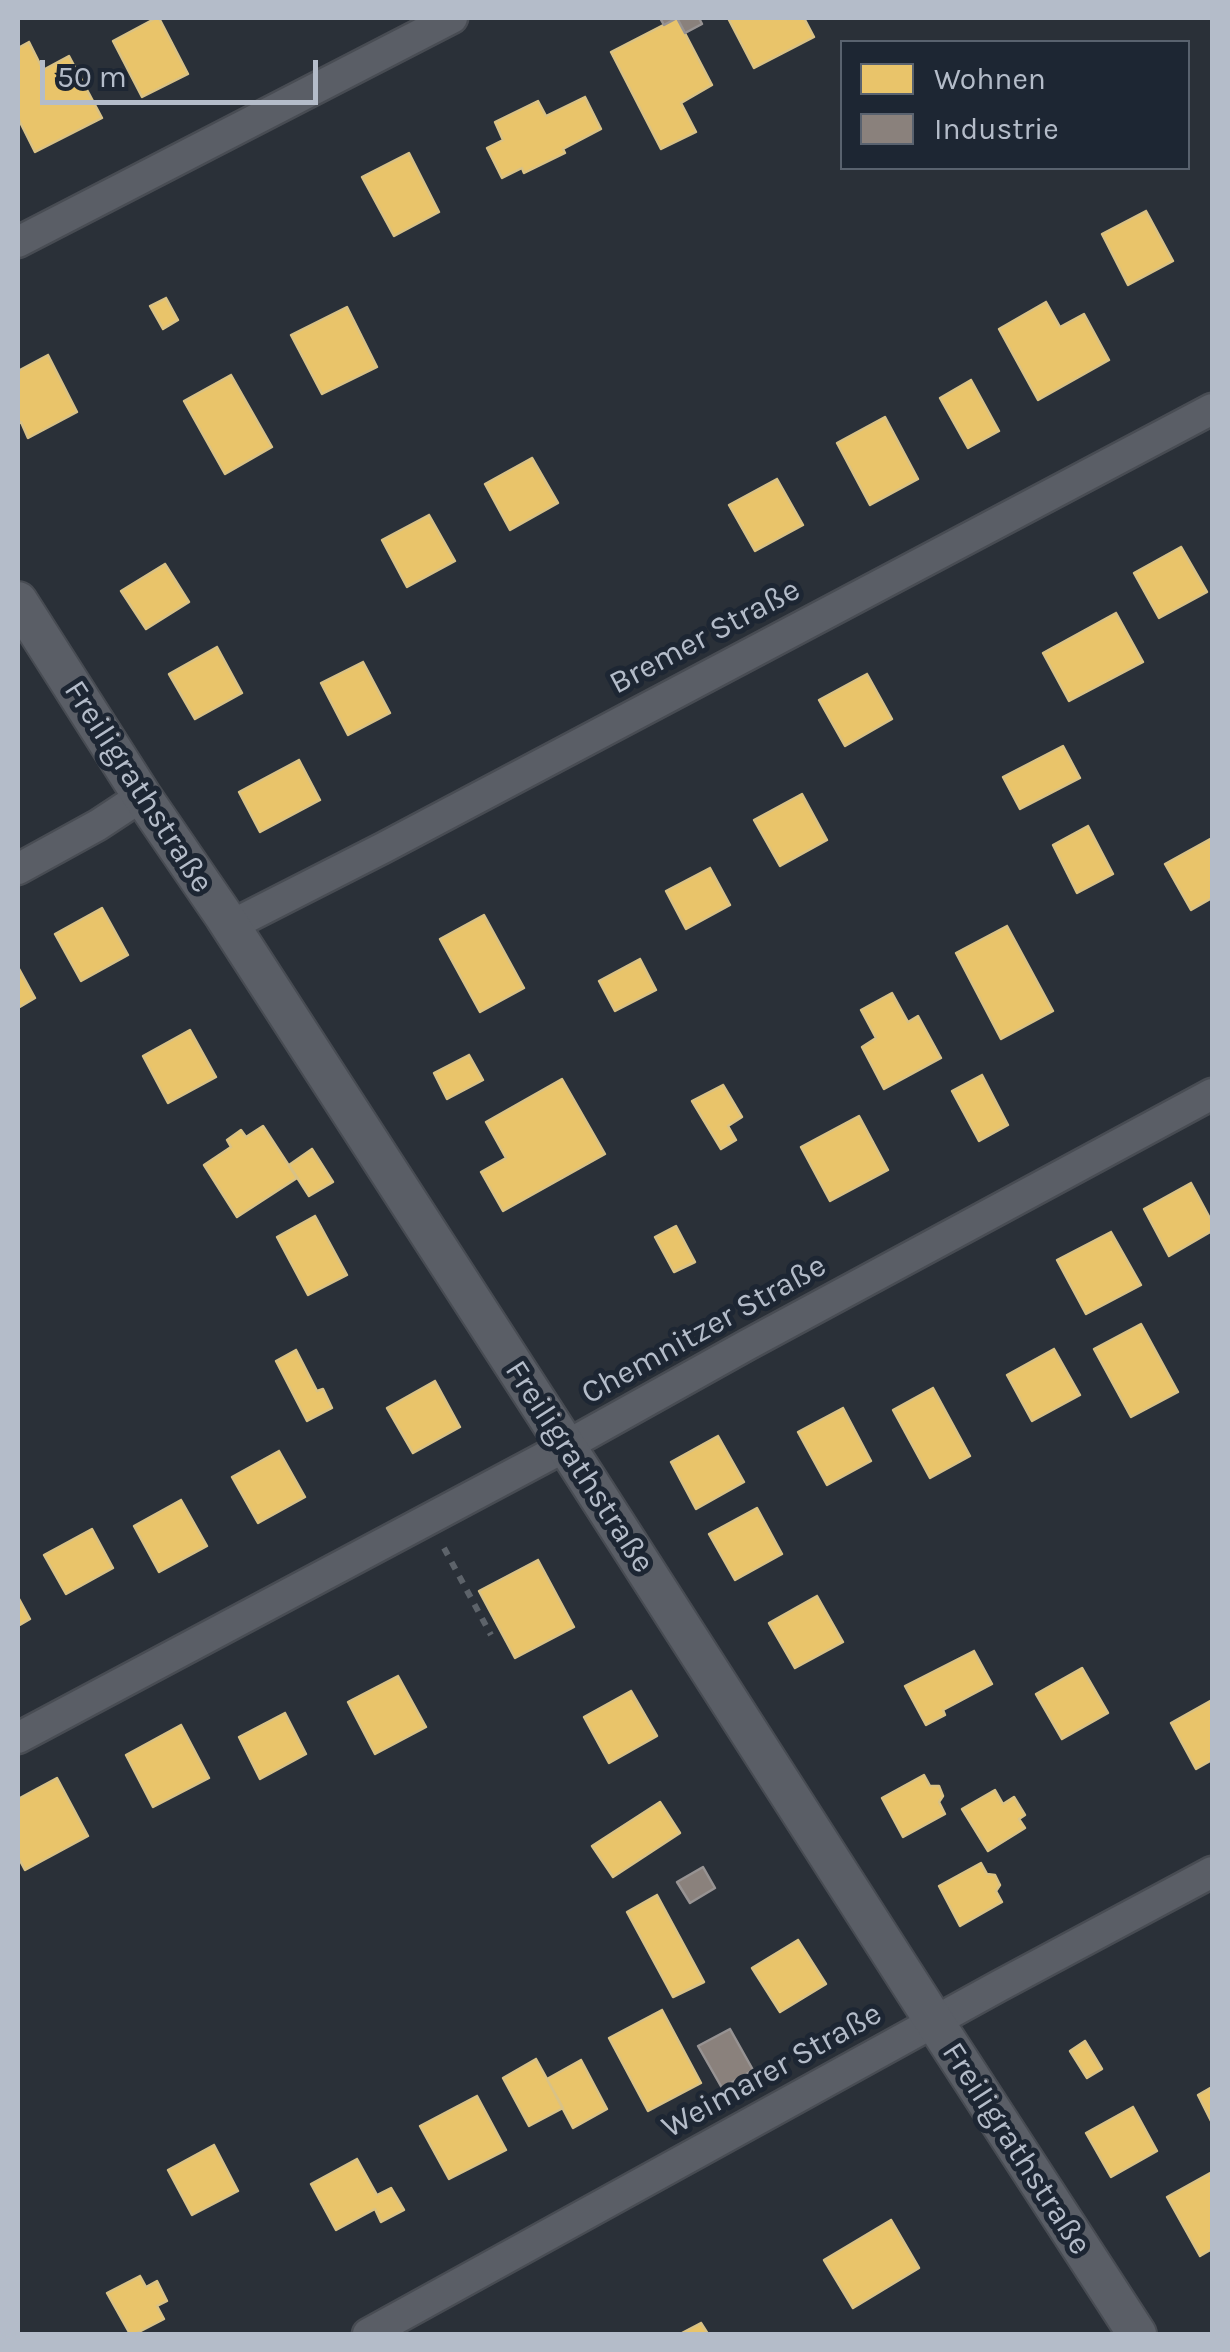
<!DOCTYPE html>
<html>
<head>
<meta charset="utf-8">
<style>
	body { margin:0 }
	#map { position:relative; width:1230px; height:2352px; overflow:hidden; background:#2a3038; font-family:Karla,sans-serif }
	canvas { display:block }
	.frame { position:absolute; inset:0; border:20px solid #b4bcc9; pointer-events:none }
	.legend { position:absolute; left:840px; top:40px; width:350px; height:130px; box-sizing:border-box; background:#1d2633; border:2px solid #59626f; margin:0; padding:12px 18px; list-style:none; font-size:30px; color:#b4bcc9 }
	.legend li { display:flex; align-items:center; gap:20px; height:50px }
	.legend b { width:50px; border:2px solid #59626f }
	.scale { position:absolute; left:40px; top:60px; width:278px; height:45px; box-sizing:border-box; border:5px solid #b4bcc9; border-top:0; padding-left:12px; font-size:30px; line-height:35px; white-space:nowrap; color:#b4bcc9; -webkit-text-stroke:8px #1d2633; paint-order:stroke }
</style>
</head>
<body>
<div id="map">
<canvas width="1230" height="2352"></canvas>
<div class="frame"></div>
<ul class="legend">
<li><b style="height:28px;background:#e9c46a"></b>Wohnen</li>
<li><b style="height:28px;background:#8a817c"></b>Industrie</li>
</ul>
<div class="scale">50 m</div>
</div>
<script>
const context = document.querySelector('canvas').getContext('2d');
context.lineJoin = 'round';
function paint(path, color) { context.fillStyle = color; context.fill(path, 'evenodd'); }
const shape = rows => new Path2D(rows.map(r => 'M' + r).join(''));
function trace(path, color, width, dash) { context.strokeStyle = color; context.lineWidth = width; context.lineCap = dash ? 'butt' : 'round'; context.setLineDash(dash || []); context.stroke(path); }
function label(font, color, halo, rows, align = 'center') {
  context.font = font + ' Karla,sans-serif'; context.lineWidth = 10; context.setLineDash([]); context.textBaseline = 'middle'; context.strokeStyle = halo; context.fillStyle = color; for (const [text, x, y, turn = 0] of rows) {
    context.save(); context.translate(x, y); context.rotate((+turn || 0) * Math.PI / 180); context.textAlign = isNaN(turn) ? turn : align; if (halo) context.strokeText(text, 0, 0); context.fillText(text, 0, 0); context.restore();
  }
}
const homes = shape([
	[156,18,159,18,188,74,142,97,113,41,156,18],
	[677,18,712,85,681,103,696,132,661,149,611,52,677,18],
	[728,18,804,18,814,37,754,68,728,18],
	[29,42,43,70,69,56,102,118,35,152,18,118,18,48,29,42],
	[585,97,601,129,563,149,565,153,524,173,522,168,502,178,487,148,503,140,495,122,538,101,546,116,585,97],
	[409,153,439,212,394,236,362,177,409,153],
	[1146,211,1173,261,1128,285,1102,234,1146,211],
	[166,298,178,320,163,329,150,306,166,298],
	[1046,302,1060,327,1084,314,1109,360,1038,400,999,329,1046,302],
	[347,307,377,367,322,394,291,335,347,307],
	[48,355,77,412,28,438,21,422,18,424,18,371,48,355],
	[231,375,272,447,225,474,184,401,231,375],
	[971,380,999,431,968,448,940,398,971,380],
	[885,417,918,479,870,505,837,443,885,417],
	[532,458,558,503,510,530,485,484,532,458],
	[777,479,803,525,755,551,729,505,777,479],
	[429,515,455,561,407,587,382,540,429,515],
	[1181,547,1207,592,1159,618,1134,573,1181,547],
	[165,564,189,602,146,629,121,591,165,564],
	[1116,613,1143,662,1069,701,1043,653,1116,613],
	[217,647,242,693,195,719,169,674,217,647],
	[363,662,390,713,348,735,321,683,363,662],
	[867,674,892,719,845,746,819,700,867,674],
	[1063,746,1080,778,1020,809,1003,777,1063,746],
	[299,760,320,800,260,832,239,792,299,760],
	[802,794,827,840,780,866,754,820,802,794],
	[1088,826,1113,874,1077,893,1053,845,1088,826],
	[1212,838,1212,898,1191,910,1165,864,1212,838],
	[710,868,730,905,686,929,666,891,710,868],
	[102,908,128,955,81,981,55,934,102,908],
	[484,915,524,988,480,1012,440,939,484,915],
	[1007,926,1053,1011,1001,1039,956,953,1007,926],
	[640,959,656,990,615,1011,599,981,640,959],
	[18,967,35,998,18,1008,18,967],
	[892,993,908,1022,918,1016,941,1058,884,1089,862,1047,876,1038,861,1010,892,993],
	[190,1030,216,1077,168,1103,143,1056,190,1030],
	[469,1055,483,1080,447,1099,434,1073,469,1055],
	[982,1075,1008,1125,979,1141,952,1091,982,1075],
	[562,1079,605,1154,503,1211,481,1172,506,1158,486,1122,562,1079],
	[723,1085,742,1117,728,1126,736,1140,721,1149,692,1101,723,1085],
	[859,1116,888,1170,830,1201,801,1147,859,1116],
	[263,1126,297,1178,237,1217,204,1165,231,1147,227,1140,241,1130,246,1137,263,1126],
	[312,1149,333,1182,309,1196,289,1165,312,1149],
	[1191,1183,1212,1222,1212,1231,1169,1256,1144,1209,1191,1183],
	[315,1216,347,1275,308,1295,277,1237,315,1216],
	[676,1226,695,1262,674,1272,655,1237,676,1226],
	[1111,1232,1141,1285,1086,1314,1057,1260,1111,1232],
	[1141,1324,1178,1392,1131,1417,1094,1349,1141,1324],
	[1054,1349,1080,1395,1032,1421,1007,1375,1054,1349],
	[296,1350,317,1391,323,1389,332,1408,307,1421,276,1361,296,1350],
	[435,1381,460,1427,413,1453,387,1408,435,1381],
	[933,1388,970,1456,930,1478,893,1410,933,1388],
	[843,1408,871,1461,827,1485,798,1432,843,1408],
	[718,1436,744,1482,696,1509,671,1462,718,1436],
	[279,1451,305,1497,258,1523,232,1477,279,1451],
	[181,1500,207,1546,159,1572,134,1526,181,1500],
	[757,1508,782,1554,735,1580,709,1534,757,1508],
	[92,1529,113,1568,66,1594,44,1555,92,1529],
	[538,1560,574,1627,515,1658,479,1591,538,1560],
	[817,1596,843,1642,795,1668,769,1623,817,1596],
	[18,1597,30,1619,18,1626,18,1597],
	[974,1651,992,1684,943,1710,945,1715,926,1725,905,1686,974,1651],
	[1082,1668,1108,1713,1062,1739,1036,1694,1082,1668],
	[398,1676,426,1727,375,1754,348,1702,398,1676],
	[631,1691,657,1736,609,1763,584,1717,631,1691],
	[1212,1700,1212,1760,1196,1769,1171,1723,1212,1700],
	[285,1713,306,1754,260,1779,239,1737,285,1713],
	[181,1725,209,1778,153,1807,126,1755,181,1725],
	[924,1775,930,1786,939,1786,943,1796,939,1802,945,1814,903,1837,882,1798,924,1775],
	[57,1778,88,1836,25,1870,18,1857,18,1799,57,1778],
	[995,1790,1003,1804,1014,1797,1025,1815,1019,1819,1025,1828,988,1851,962,1809,995,1790],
	[660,1802,680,1833,613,1877,592,1846,660,1802],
	[981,1863,987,1874,995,1875,1000,1885,996,1891,1002,1902,960,1926,939,1886,981,1863],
	[657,1895,704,1982,673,1997,627,1912,657,1895],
	[798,1940,826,1984,780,2012,752,1968,798,1940],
	[662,2010,701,2083,648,2111,609,2038,662,2010],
	[1085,2041,1102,2069,1087,2078,1070,2051,1085,2041],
	[536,2059,563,2108,529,2126,503,2078,536,2059],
	[581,2060,607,2109,573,2128,547,2079,581,2060],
	[1212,2087,1212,2123,1198,2095,1212,2087],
	[477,2096,506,2150,449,2179,420,2126,477,2096],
	[1133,2107,1157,2151,1111,2177,1086,2133,1133,2107],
	[214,2145,238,2191,192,2215,168,2170,214,2145],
	[357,2159,377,2195,391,2188,404,2210,381,2222,375,2209,336,2230,311,2184,357,2159],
	[1212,2172,1212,2249,1200,2256,1167,2197,1212,2172],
	[891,2220,919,2268,853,2308,824,2260,891,2220],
	[140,2276,146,2287,157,2281,167,2301,157,2306,164,2319,135,2334,130,2334,107,2293,140,2276],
	[701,2323,708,2334,680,2334,701,2323]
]);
const industry = shape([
	[660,18,699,18,702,24,685,33,677,18,664,25,660,18],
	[703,1867,715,1888,690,1903,677,1882,703,1867],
	[730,2029,753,2070,722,2088,698,2046,730,2029]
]);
const path = shape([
	[444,1548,491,1635]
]);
const minor = shape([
	[18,242,452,18],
	[18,869,98,825,142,796],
	[230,926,383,848,1212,409],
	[18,1738,566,1446,747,1345,1212,1094],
	[368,2334,999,1986,1212,1872]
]);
const tertiary = shape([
	[18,601,142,796,224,916,566,1446,934,2021,1137,2334]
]);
const streetNames = [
	["Bremer Straße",705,637,-28],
	["Freiligrathstraße",138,787,57],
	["Chemnitzer Straße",704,1330,-29],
	["Freiligrathstraße",579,1467,57],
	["Weimarer Straße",772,2071,-29],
	["Freiligrathstraße",1016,2149,57]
];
paint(homes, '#e9c46a');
trace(homes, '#d9c286', 2.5);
paint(industry, '#8a817c');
trace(industry, '#979393', 2.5);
trace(minor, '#484c53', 35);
trace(tertiary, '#484c53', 42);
trace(path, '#5d636a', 6, [8, 8]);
trace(minor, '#5a5e66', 30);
trace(tertiary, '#5a5e66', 38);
label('32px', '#b4bcc9', '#1d2633', streetNames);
</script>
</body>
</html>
